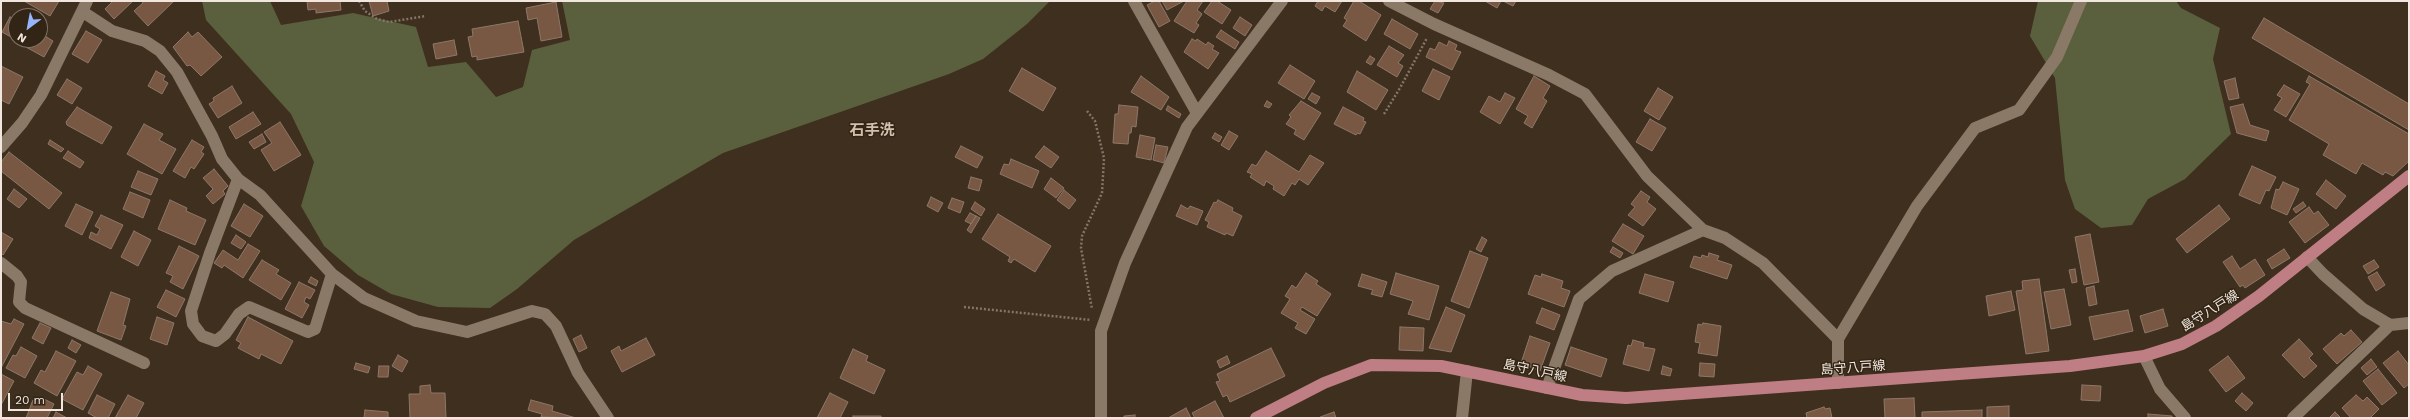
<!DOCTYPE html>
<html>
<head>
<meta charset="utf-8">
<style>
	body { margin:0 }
	#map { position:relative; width:2410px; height:419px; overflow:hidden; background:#3e2f1f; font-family:"Work Sans",sans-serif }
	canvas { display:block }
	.frame { position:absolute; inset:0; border:2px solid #f1e7de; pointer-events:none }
	.north { position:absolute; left:8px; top:8px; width:40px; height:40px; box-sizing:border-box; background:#332515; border:1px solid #7f7365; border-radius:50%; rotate:212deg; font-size:11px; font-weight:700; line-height:16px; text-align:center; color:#f1e7de }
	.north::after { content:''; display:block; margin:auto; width:14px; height:18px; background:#95b6fd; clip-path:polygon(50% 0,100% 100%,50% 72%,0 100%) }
	.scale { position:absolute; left:8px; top:393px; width:55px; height:18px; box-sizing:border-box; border:2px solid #f1e7de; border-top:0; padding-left:5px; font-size:12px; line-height:14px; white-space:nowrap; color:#f1e7de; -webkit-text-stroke:3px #332515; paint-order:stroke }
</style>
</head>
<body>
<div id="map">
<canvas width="2410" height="419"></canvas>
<div class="frame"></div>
<div class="north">N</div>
<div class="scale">20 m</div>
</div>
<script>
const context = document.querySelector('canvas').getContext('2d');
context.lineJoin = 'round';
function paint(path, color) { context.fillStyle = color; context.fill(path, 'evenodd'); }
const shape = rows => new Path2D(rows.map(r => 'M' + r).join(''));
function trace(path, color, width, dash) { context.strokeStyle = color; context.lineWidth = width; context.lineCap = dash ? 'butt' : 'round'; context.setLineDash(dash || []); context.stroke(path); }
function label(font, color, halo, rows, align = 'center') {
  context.font = font + ' "Work Sans","Noto Sans JP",sans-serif'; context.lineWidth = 3; context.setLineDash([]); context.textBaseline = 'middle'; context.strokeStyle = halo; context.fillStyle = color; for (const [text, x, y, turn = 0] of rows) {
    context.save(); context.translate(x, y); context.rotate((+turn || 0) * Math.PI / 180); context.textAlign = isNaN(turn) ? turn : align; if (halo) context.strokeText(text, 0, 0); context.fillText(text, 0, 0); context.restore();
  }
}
const forest = shape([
	[202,1,270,1,281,25,353,13,416,27,428,67,466,62,496,97,523,87,532,50,570,40,562,1,1050,1,1027,24,983,59,949,74,723,153,574,240,517,289,490,308,438,307,391,294,358,275,324,246,301,206,314,162,291,114,206,20],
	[2038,1,2176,1,2181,8,2220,28,2213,59,2231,134,2185,179,2148,199,2132,225,2101,228,2075,209,2065,180,2055,78,2030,36]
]);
const building = shape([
	[24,1,59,1,50,16,24,1],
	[113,1,133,1,114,19,105,9,113,1],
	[142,1,174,1,148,26,134,11,143,3,142,1],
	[307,1,340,1,341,10,316,13,316,9,308,10,307,1],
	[369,1,387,1,389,11,373,16,369,1],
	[1155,1,1159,1,1170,21,1159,27,1147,5,1155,1],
	[1162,1,1184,1,1167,10,1162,1],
	[1187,1,1203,1,1197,10,1202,14,1196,23,1199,25,1194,33,1174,21,1187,1],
	[1212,1,1217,1,1231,10,1222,24,1204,12,1212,1],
	[1318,1,1342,1,1335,12,1325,6,1322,11,1315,6,1318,1],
	[1354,1,1359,1,1381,15,1366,41,1343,26,1347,20,1344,18,1354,1],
	[1435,1,1444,3,1438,13,1430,9,1435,1],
	[1485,1,1501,1,1497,8,1485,1],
	[1503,1,1516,1,1513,6,1503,1],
	[556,2,562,37,541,41,537,18,528,20,526,8,556,2],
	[10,17,16,20,16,40,21,40,20,42,2,32,10,17],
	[1240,17,1252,25,1245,36,1233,28,1240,17],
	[2264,18,2409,104,2409,130,2252,38,2264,18],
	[1392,19,1418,34,1410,49,1384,34,1392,19],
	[518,21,524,52,477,60,477,56,472,57,468,37,473,36,472,29,518,21],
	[1221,30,1239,42,1235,49,1216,37,1221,30],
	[86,31,102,40,88,63,72,54,86,31],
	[188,32,192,37,198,32,222,57,201,76,190,65,187,66,173,47,188,32],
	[40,33,53,41,44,57,24,46,27,40,40,40,40,33],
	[1192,39,1196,41,1197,39,1206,45,1208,42,1214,46,1212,49,1219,53,1208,69,1184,52,1192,39],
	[454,40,457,55,436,59,433,44,454,40],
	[1449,41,1457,45,1455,50,1461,52,1452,70,1426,57,1430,48,1435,50,1439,42,1447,46,1449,41],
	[1389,46,1404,55,1398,63,1403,66,1397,77,1377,65,1389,46],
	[1370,56,1375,59,1371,65,1366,62,1370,56],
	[1290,65,1315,81,1304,99,1278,83,1290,65],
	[1,66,23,77,9,104,1,100,1,66],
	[1022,68,1056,88,1043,111,1009,91,1022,68],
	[1433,69,1450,77,1439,100,1422,91,1433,69],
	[156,71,165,76,163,80,168,83,162,94,148,86,156,71],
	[1357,71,1388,90,1376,110,1347,92,1357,71],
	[1141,76,1169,97,1161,110,1131,92,1141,76],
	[1534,76,1550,86,1543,98,1547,101,1532,128,1524,123,1528,116,1516,109,1534,76],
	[2309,76,2409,134,2409,161,2393,176,2385,172,2383,175,2362,163,2356,174,2323,155,2329,144,2289,120,2310,84,2306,82,2309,76],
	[2235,78,2239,98,2229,100,2224,81,2235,78],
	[67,79,82,88,72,104,57,95,67,79],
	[2284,85,2300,94,2286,117,2274,110,2282,98,2277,95,2284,85],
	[232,86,242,103,218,118,209,104,214,101,213,98,232,86],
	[1658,88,1673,97,1659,120,1644,111,1658,88],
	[1312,93,1320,97,1316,104,1308,99,1312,93],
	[1505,93,1515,98,1500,124,1480,112,1489,96,1500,102,1505,93],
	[1267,101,1272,104,1269,108,1264,106,1267,101],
	[1301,101,1321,113,1304,140,1294,134,1296,130,1286,124,1291,117,1289,115,1301,101],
	[2243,104,2250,125,2269,131,2266,141,2237,133,2230,107,2243,104],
	[1119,105,1138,107,1136,127,1132,126,1131,133,1129,133,1128,144,1113,143,1115,114,1118,114,1119,105],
	[1168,106,1181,114,1179,118,1166,110,1168,106],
	[77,107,112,127,102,144,67,125,66,122,77,107],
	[1343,107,1364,118,1363,121,1366,122,1360,134,1357,133,1356,135,1334,124,1343,107],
	[253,112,261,124,236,139,229,127,253,112],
	[1650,119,1666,128,1652,151,1636,142,1650,119],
	[280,122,301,155,274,171,261,150,272,143,264,132,280,122],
	[144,124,163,134,159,140,176,149,162,174,127,154,144,124],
	[1229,131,1238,136,1229,150,1221,145,1229,131],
	[1215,133,1222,137,1219,142,1212,138,1215,133],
	[262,134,266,142,254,149,249,142,262,134],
	[1140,135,1155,138,1151,160,1136,157,1140,135],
	[50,140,64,149,61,152,48,144,50,140],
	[192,140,204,147,201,152,204,154,194,169,191,167,185,178,173,171,192,140],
	[1156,145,1168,147,1164,163,1153,160,1156,145],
	[961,146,983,157,977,168,955,157,961,146],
	[1044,146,1059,157,1051,168,1035,157,1044,146],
	[68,151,84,162,80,168,63,158,68,151],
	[1266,151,1299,172,1310,155,1324,163,1308,185,1299,179,1295,185,1292,183,1284,196,1273,189,1274,186,1266,181,1264,186,1250,177,1252,174,1247,172,1252,164,1256,166,1266,151],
	[9,152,62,193,49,209,1,171,1,162,9,152],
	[1011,159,1039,171,1032,188,1000,174,1004,164,1009,165,1011,159],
	[2252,166,2276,177,2269,191,2266,190,2260,204,2239,195,2252,166],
	[214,169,228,186,223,191,225,194,213,204,206,196,213,189,203,178,214,169],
	[138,171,158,179,151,195,131,187,138,171],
	[971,177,982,180,979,191,968,188,971,177],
	[1051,178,1064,188,1056,198,1044,189,1051,178],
	[2326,180,2346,196,2336,209,2316,194,2326,180],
	[2283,182,2299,189,2287,215,2271,208,2276,189,2279,190,2283,182],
	[14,189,27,199,19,208,7,199,14,189],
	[1064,190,1076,200,1069,209,1057,200,1064,190],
	[1641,191,1650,197,1647,202,1656,209,1643,226,1628,215,1635,207,1631,204,1641,191],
	[130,192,150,200,143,218,123,209,130,192],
	[931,197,943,203,938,212,927,206,931,197],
	[952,198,964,202,960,213,948,208,952,198],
	[170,200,187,208,186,211,206,220,195,245,158,229,170,200],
	[1218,200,1233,208,1232,211,1242,216,1233,236,1226,233,1225,235,1207,227,1209,222,1205,220,1214,202,1216,203,1218,200],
	[975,202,985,209,981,216,971,209,975,202],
	[2303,202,2306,206,2296,213,2293,209,2303,202],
	[76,204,93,212,82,235,65,226,76,204],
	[244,204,263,216,250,237,231,226,244,204],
	[1181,205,1188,209,1190,206,1203,211,1197,225,1176,216,1181,205],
	[2219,205,2230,219,2187,253,2176,239,2219,205],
	[2309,207,2314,214,2318,211,2329,225,2305,243,2289,222,2309,207],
	[970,213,976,216,971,224,965,221,970,213],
	[998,214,1051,246,1035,272,1014,259,1011,263,1008,261,1010,257,982,239,998,214],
	[101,215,123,225,111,249,89,238,91,232,97,235,100,229,95,226,101,215],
	[976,216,980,218,971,233,967,230,976,216],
	[1623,224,1644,236,1633,254,1612,241,1623,224],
	[134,231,151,240,138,266,121,257,134,231],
	[1,232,13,239,3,255,1,253,1,232],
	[2090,234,2099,282,2084,285,2075,237,2090,234],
	[236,235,246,242,241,249,231,243,236,235],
	[1482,237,1487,240,1481,252,1476,249,1482,237],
	[248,244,260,251,243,278,224,265,222,268,214,263,223,250,238,260,248,244],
	[179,246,199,256,183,289,170,282,173,276,166,273,179,246],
	[1613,247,1623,253,1620,258,1610,252,1613,247],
	[2284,249,2290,258,2272,269,2267,260,2284,249],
	[1470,251,1488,258,1469,308,1451,301,1470,251],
	[1709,253,1719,256,1717,260,1732,265,1727,279,1690,267,1694,256,1701,258,1702,255,1708,257,1709,253],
	[2232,256,2240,269,2255,259,2265,275,2245,288,2243,285,2240,287,2223,262,2232,256],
	[262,260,279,270,276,274,291,283,281,300,249,280,262,260],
	[2374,260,2379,267,2368,274,2363,266,2374,260],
	[2075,269,2077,282,2072,283,2069,270,2075,269],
	[2377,272,2385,285,2376,291,2368,277,2377,272],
	[1306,273,1318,281,1316,284,1331,294,1317,316,1302,307,1300,310,1315,319,1306,334,1295,328,1298,323,1281,313,1290,299,1285,296,1292,285,1296,288,1306,273],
	[1396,273,1439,286,1429,320,1408,314,1413,301,1390,294,1396,273],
	[1362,274,1387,282,1382,297,1371,294,1373,290,1358,286,1362,274],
	[1542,274,1563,281,1561,288,1570,291,1564,307,1528,294,1535,275,1541,277,1542,274],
	[1645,274,1674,282,1668,302,1639,293,1645,274],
	[311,277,318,281,316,286,308,282,311,277],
	[2039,279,2049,351,2026,354,2016,291,2023,290,2022,281,2039,279],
	[299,282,315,290,310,299,306,297,304,302,309,305,302,318,285,309,299,282],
	[2094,286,2097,304,2089,306,2086,288,2094,286],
	[2064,289,2071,325,2051,329,2044,292,2064,289],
	[166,290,185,299,176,317,157,307,166,290],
	[2011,291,2015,310,1989,316,1986,296,2011,291],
	[111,292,130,299,123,325,126,326,121,340,97,331,111,292],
	[1446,307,1465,315,1451,352,1429,348,1446,307],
	[1542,308,1560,315,1554,330,1536,323,1542,308],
	[2163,309,2168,326,2145,333,2140,316,2163,309],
	[2128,310,2133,331,2094,340,2089,317,2128,310],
	[157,317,174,323,167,345,150,339,157,317],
	[248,317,293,341,281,364,261,354,259,359,238,348,241,343,236,340,248,317],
	[14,319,24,324,1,368,1,321,11,324,14,319],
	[40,323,51,328,43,344,32,338,40,323],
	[1703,323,1721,326,1717,356,1698,353,1700,343,1695,342,1698,324,1702,325,1703,323],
	[1400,327,1424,328,1423,351,1399,350,1400,327],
	[2351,330,2362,342,2337,364,2323,349,2341,333,2344,336,2351,330],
	[581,335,587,348,579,352,573,339,581,335],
	[1530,336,1550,343,1540,371,1521,363,1530,336],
	[646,338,655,355,622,372,611,351,619,346,621,351,646,338],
	[2299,339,2313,354,2309,358,2317,366,2304,378,2282,355,2299,339],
	[72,340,81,345,76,353,68,348,72,340],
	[1633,340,1644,343,1643,347,1655,349,1649,371,1623,364,1628,345,1631,346,1633,340],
	[21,347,37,356,25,378,6,368,13,355,16,356,21,347],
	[1571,347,1607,359,1601,377,1565,365,1571,347],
	[1271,348,1285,376,1230,402,1227,395,1223,397,1216,382,1220,381,1217,374,1271,348],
	[853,349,868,356,866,361,885,370,874,394,840,378,853,349],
	[56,351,76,361,57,396,34,383,41,370,45,372,56,351],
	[2398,351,2409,365,2409,384,2404,388,2383,363,2398,351],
	[398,355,408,361,402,372,392,366,398,355],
	[1227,356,1230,363,1220,368,1217,361,1227,356],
	[2228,356,2245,378,2226,392,2209,370,2228,356],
	[2371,359,2377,367,2367,375,2361,368,2371,359],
	[356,363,370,367,368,373,354,369,356,363],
	[1700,363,1715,364,1714,377,1699,376,1700,363],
	[88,366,102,374,83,410,62,399,77,372,83,375,88,366],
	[379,366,389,366,388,377,378,377,379,366],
	[1663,366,1672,369,1670,376,1661,374,1663,366],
	[2378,369,2397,393,2382,405,2363,381,2378,369],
	[1,374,14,381,1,405,1,374],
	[430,385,431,393,445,393,446,418,410,418,409,394,420,394,420,386,430,385],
	[2082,385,2101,386,2100,401,2081,400,2082,385],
	[830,393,848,402,840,418,817,418,830,393],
	[2242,393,2253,403,2246,411,2235,401,2242,393],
	[97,395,115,404,108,418,97,418,88,413,97,395],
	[128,395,144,403,136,418,115,418,128,395],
	[2356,395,2363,401,2367,397,2379,409,2370,418,2351,418,2342,408,2356,395],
	[42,398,54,404,47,418,26,418,33,400,39,403,42,398],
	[1914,398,1915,418,1885,418,1884,399,1914,398],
	[531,400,553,406,552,411,576,418,541,417,542,414,528,410,531,400],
	[1215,401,1224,418,1195,418,1192,413,1215,401],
	[2009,406,2009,418,1987,418,1987,407,2009,406],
	[1824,407,1825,409,1830,408,1832,418,1807,418,1806,413,1824,407],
	[1186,408,1191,418,1168,418,1186,408],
	[365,410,388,412,388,418,364,418,365,410],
	[1982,410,1982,418,1922,418,1922,412,1982,410],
	[56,412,67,418,53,418,56,412],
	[1334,412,1336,418,1321,418,1320,417,1334,412],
	[2335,412,2341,418,2329,418,2335,412],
	[2148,414,2172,416,2172,418,2148,418,2148,414],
	[1135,415,1135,418,1124,418,1124,416,1135,415],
	[853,416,881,416,881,418,853,418,853,416]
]);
const path = shape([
	[359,1,365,11,377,19,389,22,426,16],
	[1087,111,1095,121,1104,158,1102,193,1082,236,1081,248,1092,309],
	[1384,114,1400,88,1427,38],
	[964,307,1091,320]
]);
const minor = shape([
	[1134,1,1197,113],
	[1389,1,1434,24,1549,75,1585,94,1647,176,1703,230,1725,238,1763,263,1838,339],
	[83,12,112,31,145,41,160,51,177,72,212,136,222,159,238,179,260,195,332,274,364,298,416,321,467,332,532,311,545,314,556,326,578,373,608,418],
	[1,147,22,123,41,95,87,1],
	[238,179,210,253,191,311,193,324,202,336,216,341,225,334,239,314,249,307,308,332,315,329,332,274],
	[2307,257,2323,274,2363,309,2390,325,2409,323],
	[1,263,17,276,21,282,19,302,25,308,144,363],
	[2144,356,2160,389,2185,418],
	[1838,383,1838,339,1917,206,1975,128,2019,110,2057,57,2081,1],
	[1547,388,1579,299,1612,271,1703,230],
	[1101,418,1101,331,1125,263,1187,127,1282,1],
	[1462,418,1467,371],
	[2293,418,2390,325]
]);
const major = shape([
	[1256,418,1324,383,1371,365,1441,366,1582,395,1626,398,2070,366,2144,356,2182,344,2216,326,2259,296,2409,176]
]);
const streetNames = [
	["島守八戸線",2210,311,-32],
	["島守八戸線",1853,368,-4],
	["島守八戸線",1535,371,12]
];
const quarterNames = [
	["石手洗",872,131]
];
paint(forest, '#5a603d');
paint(building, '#785843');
trace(building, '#8d7769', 1);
trace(path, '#837568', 2.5, [2, 2]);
trace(minor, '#8b7968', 12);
trace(major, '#be7e84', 12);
label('13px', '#f1e7de', '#332515', streetNames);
label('bold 15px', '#d2bfac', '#332515', quarterNames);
</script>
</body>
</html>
